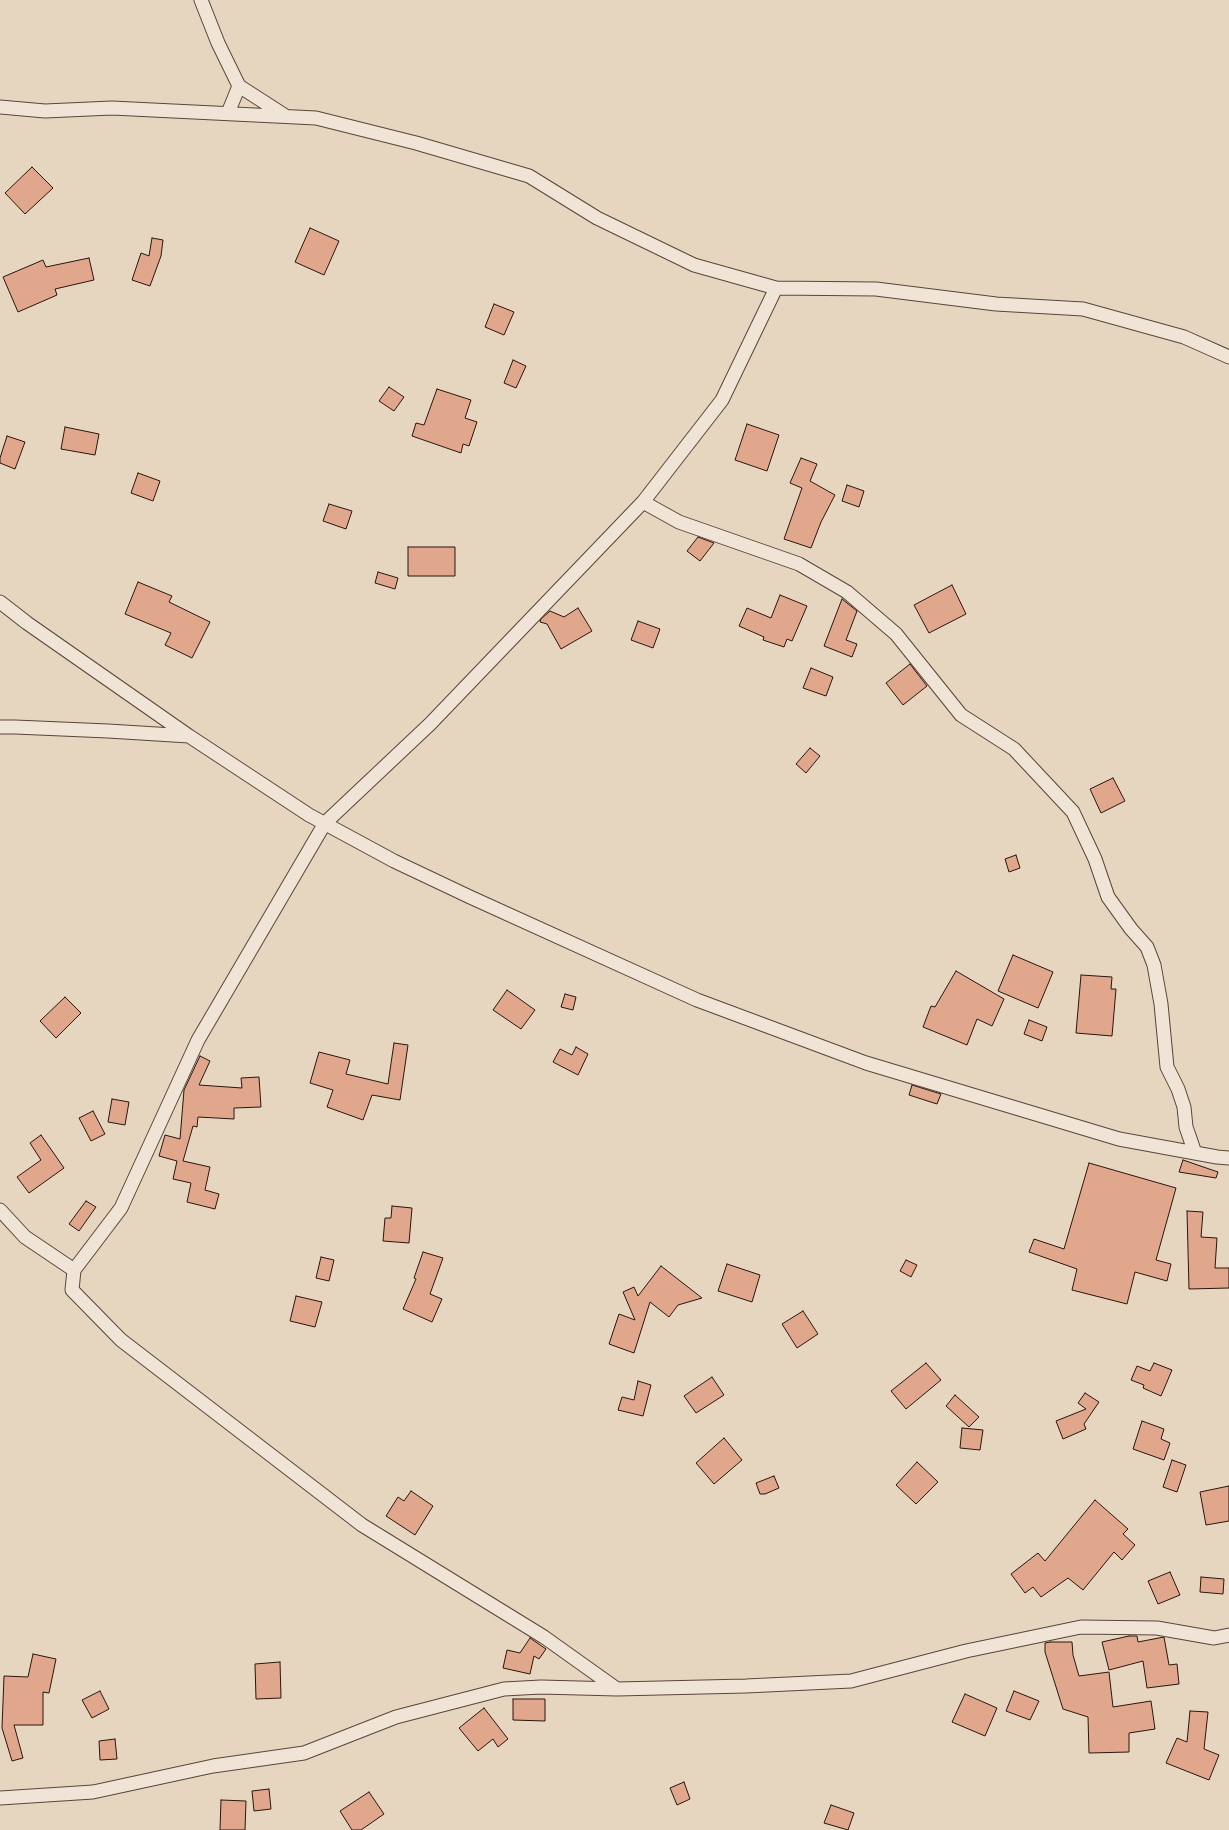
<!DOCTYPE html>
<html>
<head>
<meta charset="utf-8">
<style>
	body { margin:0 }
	canvas { display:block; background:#e7d6bf }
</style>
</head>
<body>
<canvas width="1229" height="1830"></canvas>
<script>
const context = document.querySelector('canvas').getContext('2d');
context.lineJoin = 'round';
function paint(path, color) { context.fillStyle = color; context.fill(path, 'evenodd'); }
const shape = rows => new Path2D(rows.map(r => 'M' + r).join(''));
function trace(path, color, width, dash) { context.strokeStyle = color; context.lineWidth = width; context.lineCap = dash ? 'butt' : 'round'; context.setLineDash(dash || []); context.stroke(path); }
const building = shape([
	[32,167,53,188,25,214,5,193,32,167],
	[310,228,339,241,324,275,295,262,310,228],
	[152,238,163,240,161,256,150,286,132,280,141,253,149,256,152,238],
	[89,258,94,280,55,289,57,295,18,312,3,277,43,260,46,267,89,258],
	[494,304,514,312,504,335,485,327,494,304],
	[513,360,526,366,516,388,504,383,513,360],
	[389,387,404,397,394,411,379,401,389,387],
	[437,389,471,400,465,418,477,422,469,446,463,444,461,453,412,436,416,423,424,425,437,389],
	[747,424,779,435,767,471,735,460,747,424],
	[65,427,99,434,95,455,61,449,65,427],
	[7,436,25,442,15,469,0,463,0,458,7,436],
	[801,458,817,464,810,481,835,495,821,522,811,548,784,539,802,488,790,483,801,458],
	[138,473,160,481,153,501,131,493,138,473],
	[847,485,864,491,859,507,842,501,847,485],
	[329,504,352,511,346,529,323,521,329,504],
	[698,537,714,543,700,561,687,551,698,537],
	[408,547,455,547,455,576,408,576,408,547],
	[378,572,398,578,395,589,375,583,378,572],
	[138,582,172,596,169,602,210,622,192,658,165,645,171,633,125,614,138,582],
	[952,585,966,614,929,633,914,605,952,585],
	[780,595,807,606,792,641,787,639,784,647,763,640,764,637,739,626,747,608,771,618,780,595],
	[842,599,857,611,846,640,857,644,852,657,824,646,842,599],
	[578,608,592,631,561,649,547,624,540,622,541,619,550,611,564,617,578,608],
	[638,621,660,629,653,648,631,640,638,621],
	[910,664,927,686,903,705,886,683,910,664],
	[811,668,833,677,826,696,803,688,811,668],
	[810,748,820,756,806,773,796,764,810,748],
	[1113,778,1125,801,1101,813,1090,789,1113,778],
	[1016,855,1020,868,1009,872,1005,859,1016,855],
	[1013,955,1053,972,1038,1008,998,991,1013,955],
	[956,971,1004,999,992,1026,977,1019,967,1045,923,1027,931,1006,935,1007,956,971],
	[1081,975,1112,977,1111,989,1116,989,1112,1036,1076,1033,1081,975],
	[507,990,535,1010,521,1029,493,1010,507,990],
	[565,994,576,997,573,1010,561,1007,565,994],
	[65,997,81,1013,56,1038,40,1021,65,997],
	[1029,1020,1047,1027,1042,1041,1024,1034,1029,1020],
	[394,1043,408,1045,400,1100,372,1095,363,1120,327,1107,333,1090,310,1083,319,1052,350,1060,346,1074,388,1084,394,1043],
	[576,1047,588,1054,578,1075,553,1062,560,1049,572,1055,576,1047],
	[200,1056,210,1061,199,1085,242,1088,241,1078,259,1077,261,1107,234,1108,234,1119,198,1117,197,1127,193,1126,183,1161,210,1167,205,1190,219,1194,215,1209,187,1202,191,1183,173,1179,177,1161,159,1156,165,1135,180,1139,184,1090,200,1056],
	[912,1085,941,1094,937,1104,909,1095,912,1085],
	[112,1099,129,1102,125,1125,108,1122,112,1099],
	[93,1111,105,1134,91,1141,79,1118,93,1111],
	[41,1135,64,1168,29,1193,17,1177,41,1160,30,1143,41,1135],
	[1183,1160,1218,1172,1216,1178,1179,1172,1183,1160],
	[1089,1163,1176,1188,1156,1260,1171,1264,1167,1281,1135,1272,1127,1304,1072,1290,1077,1269,1029,1252,1034,1239,1064,1249,1089,1163],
	[86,1201,96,1207,79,1231,69,1224,86,1201],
	[392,1206,412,1208,409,1243,383,1241,385,1218,391,1218,392,1206],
	[1187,1211,1203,1212,1201,1237,1217,1238,1215,1268,1229,1268,1229,1288,1189,1289,1187,1211],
	[423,1252,443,1258,430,1294,442,1299,432,1322,403,1309,416,1279,414,1278,423,1252],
	[321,1257,334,1260,329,1281,316,1278,321,1257],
	[906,1260,917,1265,911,1277,900,1271,906,1260],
	[727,1264,760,1275,752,1302,718,1291,727,1264],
	[661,1266,702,1298,678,1305,669,1317,650,1302,634,1353,609,1344,619,1314,635,1320,623,1292,634,1287,638,1296,661,1266],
	[296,1296,322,1302,315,1327,290,1321,296,1296],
	[803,1311,818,1334,797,1348,782,1324,803,1311],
	[926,1363,941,1380,906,1409,891,1391,926,1363],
	[1154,1363,1172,1370,1161,1396,1143,1388,1144,1385,1131,1380,1137,1366,1150,1371,1154,1363],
	[712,1377,724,1395,696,1413,684,1396,712,1377],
	[638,1381,651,1385,643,1416,618,1410,622,1397,634,1400,638,1381],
	[1085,1393,1099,1402,1084,1424,1086,1429,1063,1439,1056,1421,1086,1409,1078,1403,1085,1393],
	[955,1395,979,1417,969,1427,946,1406,955,1395],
	[1142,1421,1164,1429,1161,1439,1170,1443,1164,1460,1133,1449,1142,1421],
	[962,1428,983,1430,980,1450,960,1448,962,1428],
	[724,1438,742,1460,714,1484,696,1463,724,1438],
	[1172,1460,1186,1465,1177,1492,1163,1487,1172,1460],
	[917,1462,938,1482,916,1504,896,1485,917,1462],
	[774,1476,779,1488,765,1494,760,1494,756,1483,774,1476],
	[1229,1486,1229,1521,1206,1525,1200,1492,1229,1486],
	[411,1491,433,1506,415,1535,386,1516,398,1497,404,1501,411,1491],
	[1095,1500,1128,1529,1123,1534,1135,1545,1122,1560,1114,1552,1083,1590,1068,1578,1041,1597,1033,1587,1025,1593,1011,1574,1038,1553,1045,1561,1095,1500],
	[1170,1572,1180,1595,1158,1604,1148,1581,1170,1572],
	[1201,1577,1224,1579,1223,1594,1200,1592,1201,1577],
	[1129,1636,1137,1636,1138,1642,1164,1637,1169,1665,1177,1664,1179,1684,1147,1688,1143,1661,1109,1670,1102,1642,1129,1636],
	[530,1638,546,1649,539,1659,534,1656,530,1674,503,1668,507,1650,520,1653,530,1638],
	[1050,1642,1072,1642,1073,1655,1079,1676,1109,1672,1113,1707,1151,1701,1155,1729,1129,1733,1129,1752,1089,1753,1088,1717,1063,1709,1045,1652,1045,1643,1050,1642],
	[33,1654,56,1659,49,1693,43,1692,43,1725,14,1725,23,1758,12,1761,2,1728,4,1676,28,1677,33,1654],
	[280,1662,281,1698,256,1699,255,1664,280,1662],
	[100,1691,109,1709,92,1718,82,1700,100,1691],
	[1014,1691,1039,1701,1030,1720,1006,1711,1014,1691],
	[965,1694,997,1708,985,1736,952,1722,965,1694],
	[513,1699,545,1699,545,1721,513,1720,513,1699],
	[484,1708,508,1739,498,1747,493,1739,478,1751,459,1728,484,1708],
	[1190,1711,1208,1712,1204,1749,1219,1755,1209,1780,1166,1763,1177,1738,1187,1742,1190,1711],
	[115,1739,117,1759,100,1760,99,1741,115,1739],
	[684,1782,690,1799,677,1805,670,1788,684,1782],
	[269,1789,271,1809,254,1811,252,1791,269,1789],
	[369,1792,384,1814,361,1830,352,1830,340,1811,369,1792],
	[221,1800,246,1801,245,1830,220,1830,221,1800],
	[831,1805,854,1813,848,1830,824,1823,831,1805]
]);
const street = shape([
	[201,0,218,43,239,86,284,115],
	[0,107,45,111,112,108,316,118,416,143,529,176,597,218,694,265,776,288,876,289,996,304,1083,309,1184,337,1229,357],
	[228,113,239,86],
	[643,502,679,522,799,564,847,592,896,634,961,715,1014,749,1073,812,1095,859,1108,897,1131,929,1147,947,1154,965,1161,1004,1167,1067,1178,1089,1184,1107,1186,1127,1195,1153],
	[0,602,27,623,189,736,309,815,394,861,470,897,697,1000,866,1063,1119,1139,1217,1157,1229,1158],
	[0,727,15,727,108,731,189,736],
	[0,1210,25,1237,74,1270],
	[617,1689,544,1637,362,1525,121,1340,72,1290,74,1270,121,1208,198,1040,325,823,430,724,643,502,722,400,776,288],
	[0,1798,93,1792,213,1766,304,1753,396,1717,504,1689,541,1687,617,1689,746,1686,851,1681,966,1651,1081,1627,1157,1628,1214,1638,1229,1635]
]);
paint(building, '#e0a78d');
trace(building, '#2b150d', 1);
trace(street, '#5a453a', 15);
trace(street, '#efe4d5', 13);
</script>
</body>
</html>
